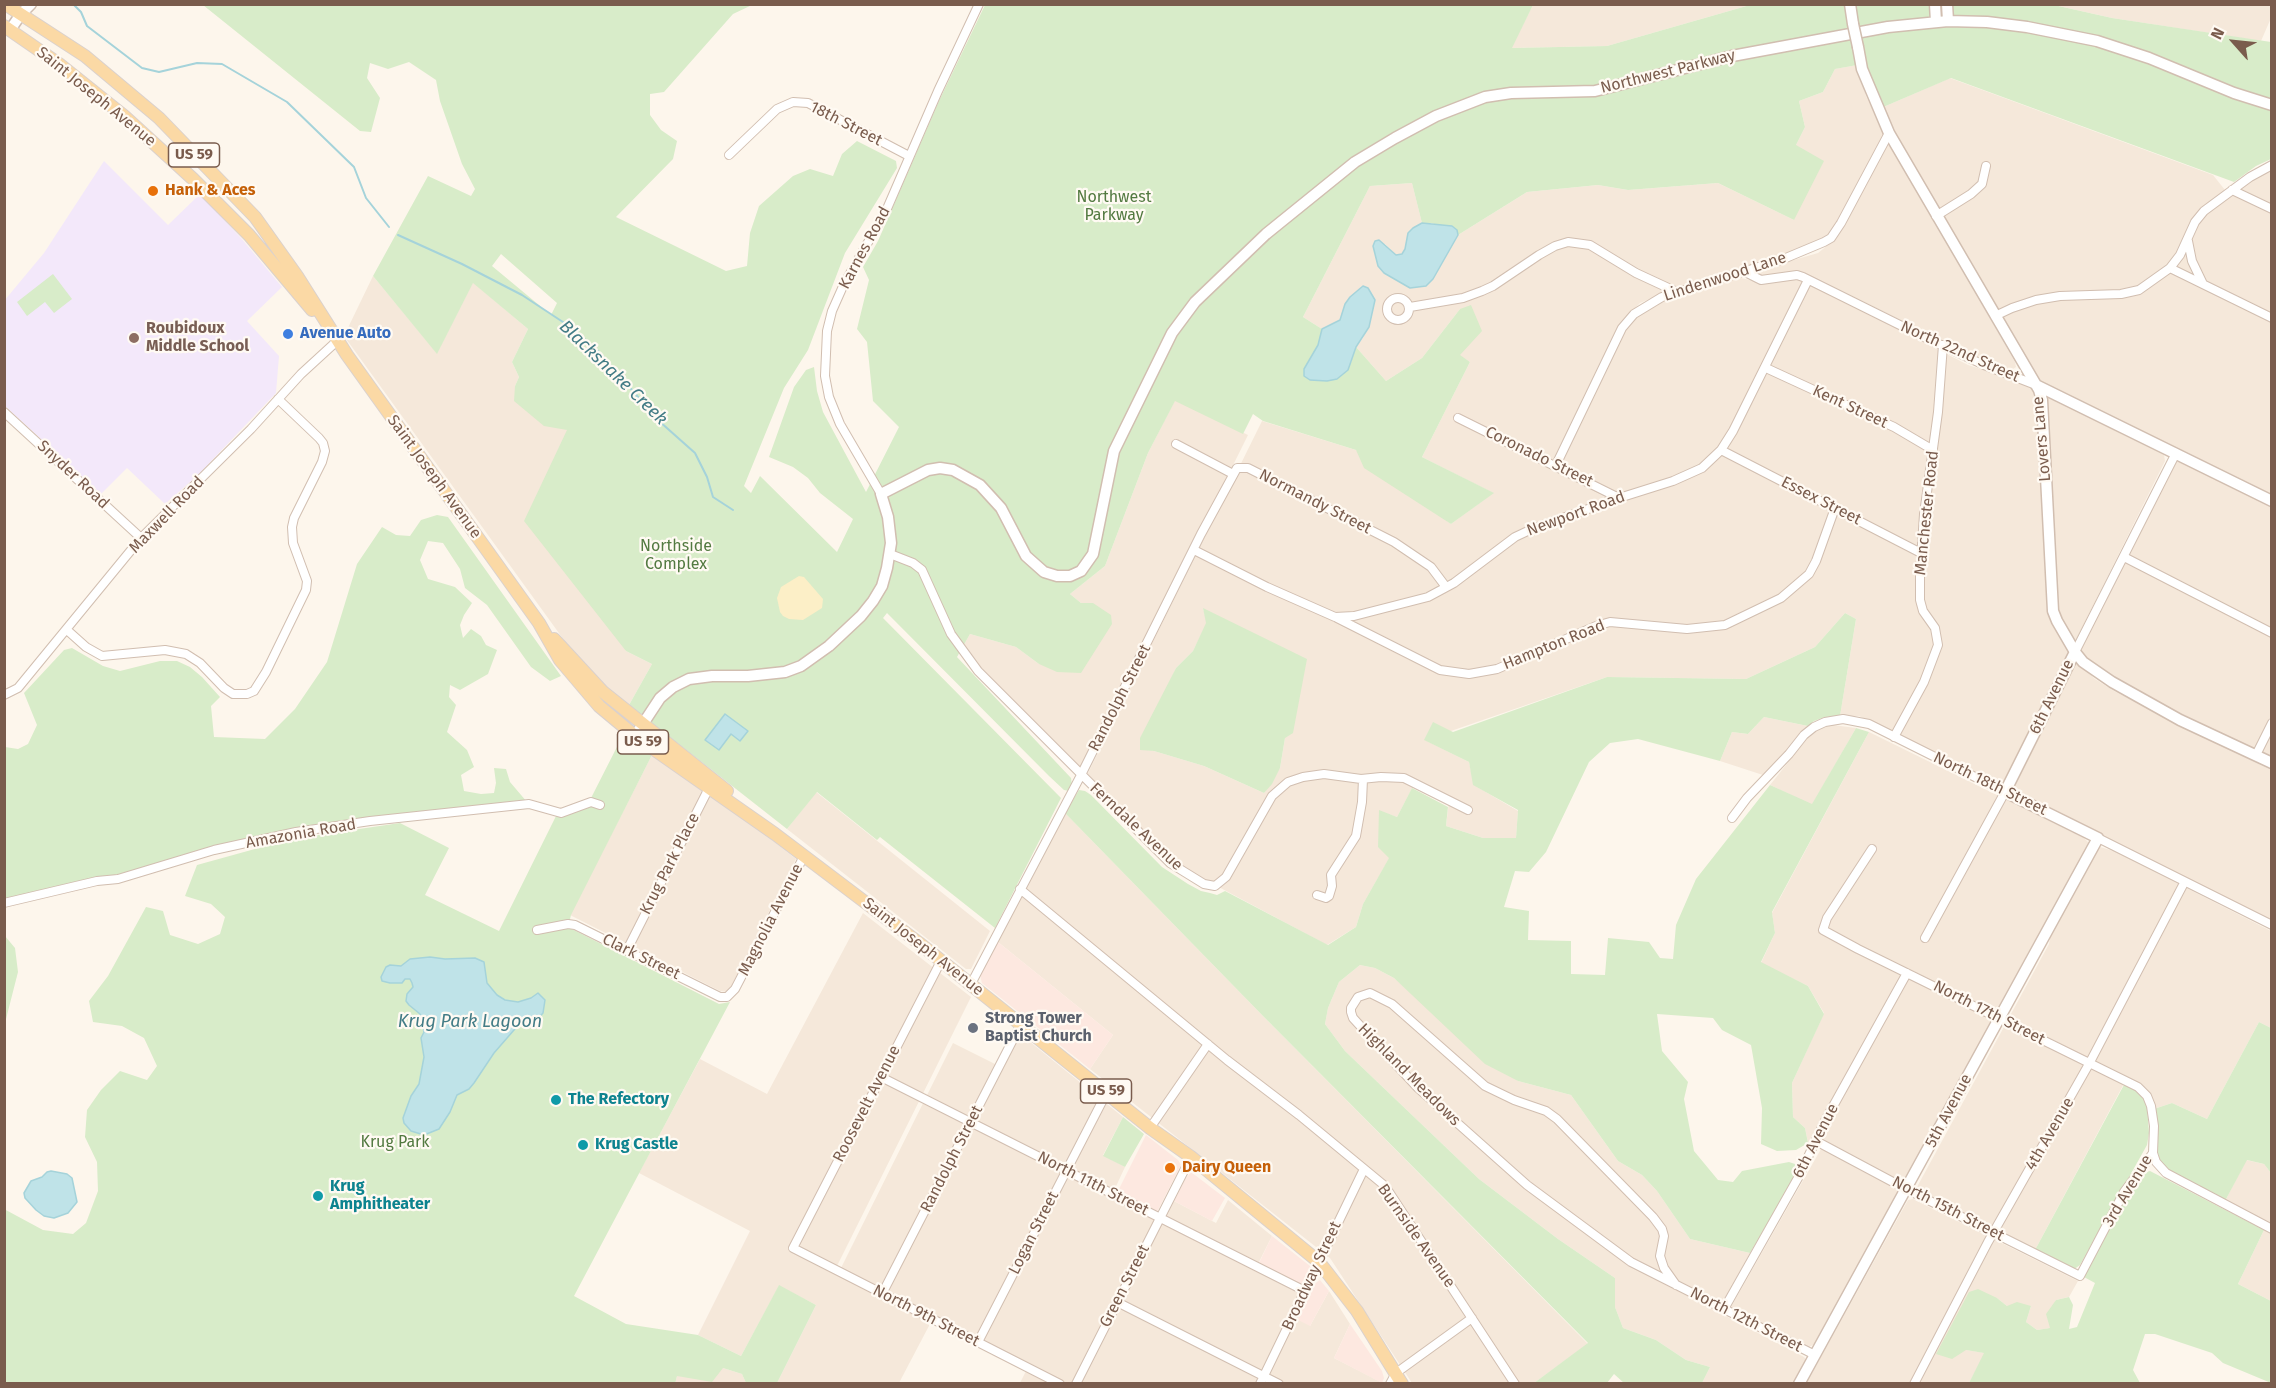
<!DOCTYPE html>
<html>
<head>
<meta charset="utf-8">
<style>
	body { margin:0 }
	#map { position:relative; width:2276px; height:1388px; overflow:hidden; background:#fdf6ec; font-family:"Fira Sans",sans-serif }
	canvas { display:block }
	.frame { position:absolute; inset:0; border:6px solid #7a5c4d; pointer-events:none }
	.north { position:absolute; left:2204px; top:12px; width:60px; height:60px; -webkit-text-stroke:4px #fffaf3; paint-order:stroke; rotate:297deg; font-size:16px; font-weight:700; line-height:24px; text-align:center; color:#7a5c4d }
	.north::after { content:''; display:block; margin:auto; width:21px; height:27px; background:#7a5c4d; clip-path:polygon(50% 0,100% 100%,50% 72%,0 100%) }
</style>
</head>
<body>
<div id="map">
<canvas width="2276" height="1388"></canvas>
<div class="frame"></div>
<div class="north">N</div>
</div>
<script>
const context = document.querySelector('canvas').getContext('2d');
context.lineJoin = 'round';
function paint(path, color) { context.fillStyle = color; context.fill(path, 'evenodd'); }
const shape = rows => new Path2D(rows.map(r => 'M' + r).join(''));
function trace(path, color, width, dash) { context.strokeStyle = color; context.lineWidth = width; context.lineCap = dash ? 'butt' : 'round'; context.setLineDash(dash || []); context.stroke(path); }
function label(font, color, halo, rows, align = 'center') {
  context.font = font + ' "Fira Sans",sans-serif'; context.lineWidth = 4.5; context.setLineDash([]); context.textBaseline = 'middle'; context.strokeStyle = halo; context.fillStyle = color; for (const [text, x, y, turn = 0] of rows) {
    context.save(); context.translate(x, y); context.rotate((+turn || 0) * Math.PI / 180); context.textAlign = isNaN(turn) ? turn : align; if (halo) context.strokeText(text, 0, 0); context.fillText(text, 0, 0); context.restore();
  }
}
const residential = shape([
	[1533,5,1750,5,1607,46,1511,48],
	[2054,5,2271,5,2271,18,2261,41,2112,18],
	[1857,65,1866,96,1880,125,2015,362,2016,367,2013,369,2007,369,1960,349,1804,273,1761,277,1752,272,1818,253,1833,241,1659,295,1640,303,1631,312,1625,320,1625,330,1637,314,1659,301,1737,277,1767,284,1792,278,1808,282,1968,365,2022,382,2054,400,2164,455,2165,461,2069,654,2095,679,2114,691,2271,770,2271,921,2012,791,2006,781,2002,785,1996,784,1859,716,1840,716,1856,619,1845,613,1815,647,1746,679,1607,677,1425,740,1469,762,1474,785,1518,811,1516,838,1483,838,1446,826,1449,801,1415,783,1397,817,1379,811,1390,857,1363,904,1356,927,1327,945,1215,885,1185,874,1086,777,1262,421,1356,450,1451,524,1493,493,1422,457,1470,362,1460,356,1460,309,1422,358,1386,381,1356,347,1363,338,1375,300,1345,304,1340,320,1336,324,1322,329,1303,317,1370,186,1412,183,1422,223,1413,228,1408,233,1405,249,1402,254,1396,255,1385,244,1384,273,1410,288,1426,286,1433,279,1458,235,1527,192,1598,185,1628,190,1718,183,1794,220,1796,145,1805,127,1799,101,1823,92,1835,69],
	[1203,608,1285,738,1280,768,1264,793,1204,766,1154,751,1140,749,1176,668,1193,651,1207,623],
	[1950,78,2213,175,2229,195,2255,177,2271,169,2271,495,2043,383,2035,377,1881,108],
	[373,276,437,353,473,282,528,329,512,362,519,377,515,386,567,430,626,651,652,664,629,705,602,683,569,647,344,336],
	[1175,400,1248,435,1082,770,961,650,970,634,1016,647,1039,664,1093,603,1081,603,1070,594,1105,566,1148,453],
	[2176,462,2180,462,2271,507,2271,759,2115,680,2088,660,2081,650],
	[1764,717,1808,726,1766,776,1720,761,1732,732,1748,734],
	[1833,725,1856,728,1812,805,1770,785,1810,735,1819,729],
	[1869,732,2084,838,2089,843,2089,849,2040,936,2034,942,1817,1343,1807,1348,1734,1312,1731,1307,1821,1149,1808,1143,1805,1128,1793,1117,1792,1083,1824,1013,1808,986,1761,963,1775,933,1772,913],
	[652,755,714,794,796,859,728,992,720,991,570,915],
	[816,792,990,931,971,969,966,969,787,829],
	[1065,813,1262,1015,1588,1344,1534,1383,1412,1383,1330,1258,1090,1069,1113,1035,998,942],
	[2100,847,2114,851,2271,931,2271,1028,2259,1022,2207,1119,2172,1103,2154,1109,2127,1078,2035,1250,1922,1193,1917,1187,2049,944,2051,932,2096,849],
	[863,913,971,997,834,1272,931,1322,899,1383,777,1383,816,1305,779,1286,741,1356,698,1335,750,1231,639,1173,700,1059,767,1094],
	[1360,965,1375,968,1394,978,1518,1081,1571,1095,1618,1161,1642,1175,1657,1191,1690,1239,1750,1253,1718,1312,1804,1357,1807,1361,1797,1383,1702,1383,1710,1367,1686,1360,1656,1340,1623,1328,1615,1307,1615,1278,1558,1239,1479,1179,1345,1051,1325,1024,1328,1008,1339,982],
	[1024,1037,1123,1117,1103,1155,1125,1167,1111,1197,1162,1224,1174,1201,1216,1223,1228,1200,1272,1236,1255,1270,1298,1293,1310,1326,1329,1291,1350,1324,1334,1358,1383,1383,1020,1383,1029,1365,840,1270,953,1043,1001,1067,1016,1041],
	[2246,1160,2264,1164,2271,1173,2271,1226,2225,1201],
	[1913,1199,2078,1281,2069,1297,2056,1300,2050,1328,2037,1330,2026,1322,2031,1306,2007,1306,1997,1298,1966,1350,1985,1353,1969,1383,1806,1384,1908,1200],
	[2264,1230,2271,1234,2271,1301,2238,1284],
	[723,1368,742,1374,746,1383,675,1384,677,1376]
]);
const commercial = shape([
	[998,942,1113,1035,1090,1069,982,983,980,975],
	[1146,1135,1178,1160,1181,1165,1157,1212,1117,1193],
	[1191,1172,1225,1198,1212,1221,1174,1201,1186,1178],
	[1272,1236,1310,1266,1310,1271,1303,1284,1300,1284,1259,1263],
	[1320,1280,1329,1291,1310,1326,1296,1319,1313,1285],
	[1350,1324,1382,1371,1384,1378,1382,1383,1334,1358]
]);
const education = shape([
	[104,161,168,225,200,194,241,238,282,287,247,321,279,356,276,393,197,476,165,504,127,468,101,494,5,406,4,301,44,253]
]);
const green = shape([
	[203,5,752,5,733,14,664,92,650,94,650,115,661,130,677,141,673,159,616,217,726,271,747,266,750,233,759,206,793,176,810,169,833,176,842,154,857,141,896,161,897,168,845,253,808,350,784,388,744,486,751,493,760,476,837,552,853,519,820,493,808,478,793,467,769,457,794,387,806,370,814,367,817,391,823,412,866,492,899,427,873,401,867,342,857,329,869,280,863,267,878,241,938,103,985,5,1533,5,1512,48,1607,46,1750,5,2054,5,2112,18,2271,42,2271,159,2256,166,2234,182,1951,78,1881,108,1863,64,1835,69,1823,92,1799,101,1805,127,1796,145,1824,161,1794,220,1718,183,1628,190,1598,185,1527,192,1458,235,1457,230,1431,223,1422,223,1412,183,1370,186,1303,317,1322,329,1318,345,1304,369,1310,380,1327,381,1351,362,1356,347,1386,381,1422,358,1460,309,1471,305,1482,331,1460,355,1470,362,1422,457,1494,493,1451,524,1364,468,1356,450,1263,421,1253,414,1243,434,1175,401,1148,453,1105,566,1070,594,1081,603,1093,603,1111,615,1112,624,1081,673,1057,672,1039,664,1016,647,970,634,957,657,1071,778,1072,785,1069,791,1064,790,1049,776,887,613,883,618,1061,798,995,928,880,837,877,840,817,792,787,829,629,705,652,664,626,651,524,521,567,430,544,426,514,401,515,386,519,377,512,362,528,329,473,283,437,354,373,276,428,176,471,196,475,189,462,164,440,101,436,80,409,62,388,69,370,63,367,78,380,98,371,132,360,131],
	[501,254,557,303,551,315,492,266],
	[53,274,72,299,54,313,45,302,27,316,17,302],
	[437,515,448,517,561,676,550,681,531,667,487,605,465,588,460,569,443,543,428,541,420,560,428,579,455,587,472,603,464,615,460,625,463,638,471,629,481,636,486,645,497,650,488,674,460,690,450,685,449,697,456,705,447,732,467,750,474,767,461,775,464,791,481,794,494,793,496,783,494,768,506,769,510,782,527,802,293,831,5,902,5,747,18,749,28,744,37,725,24,693,64,650,72,648,103,666,120,671,160,661,177,661,190,667,202,677,220,697,211,706,214,737,265,739,295,709,327,662,357,564,382,527,396,535,410,536,421,520],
	[1203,608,1307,659,1293,733,1285,738,1280,768,1272,784,1264,793,1204,766,1154,751,1140,750,1140,738,1176,668,1193,651,1206,623],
	[1845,613,1856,619,1840,716,1825,717,1814,721,1808,726,1764,717,1748,734,1732,732,1720,761,1638,739,1610,743,1589,762,1546,852,1529,872,1515,871,1504,907,1529,911,1528,940,1571,941,1571,974,1605,975,1608,938,1649,942,1660,958,1673,959,1676,925,1696,879,1770,785,1812,804,1856,728,1869,732,1772,912,1775,933,1761,962,1808,986,1824,1014,1792,1083,1793,1117,1805,1128,1808,1143,1796,1150,1777,1151,1761,1144,1762,1108,1751,1045,1722,1030,1713,1018,1657,1014,1662,1051,1688,1082,1684,1099,1694,1151,1718,1180,1733,1182,1742,1171,1789,1162,1801,1166,1750,1253,1690,1239,1657,1191,1642,1175,1618,1161,1571,1095,1518,1081,1485,1064,1394,978,1375,968,1360,965,1339,982,1328,1008,1325,1024,1345,1051,1479,1179,1558,1239,1615,1278,1615,1307,1623,1328,1656,1340,1686,1360,1710,1367,1702,1383,1624,1383,1614,1374,1607,1383,1534,1383,1588,1343,1262,1015,1065,813,1079,790,1085,791,1091,795,1162,867,1188,884,1201,891,1210,893,1217,895,1225,891,1328,945,1356,927,1363,904,1389,858,1378,847,1379,810,1397,817,1412,788,1448,807,1446,826,1483,838,1516,838,1518,810,1473,785,1469,762,1424,740,1433,722,1453,732,1607,677,1746,679,1815,647],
	[622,737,652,755,571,915,568,927,719,1004,730,1002,574,1296,626,1324,698,1335,741,1356,779,1285,816,1305,777,1383,746,1383,742,1374,723,1368,712,1382,677,1376,675,1384,5,1383,4,1209,43,1230,73,1234,86,1223,98,1191,97,1162,85,1137,87,1110,101,1090,120,1071,147,1080,157,1066,144,1038,122,1026,93,1022,89,1001,108,976,146,907,163,911,170,935,198,944,220,934,225,917,211,904,185,896,197,865,291,839,400,823,449,848,425,895,499,931,557,814,566,815,585,807,590,800],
	[5,936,15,948,18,972,5,1023],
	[2259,1022,2271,1028,2271,1173,2264,1164,2247,1160,2225,1201,2167,1169,2160,1162,2157,1149,2154,1109,2172,1103,2207,1119],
	[2125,1083,2144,1097,2147,1106,2149,1133,2147,1145,2080,1265,2073,1270,2035,1250],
	[1123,1117,1144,1134,1125,1167,1103,1156],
	[2150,1171,2264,1230,2238,1284,2271,1301,2271,1383,2223,1363,2212,1353,2155,1334,2145,1334,2133,1370,2140,1383,1969,1383,1984,1353,1966,1350,1952,1359,1936,1354,1969,1292,1978,1289,1997,1298,2007,1306,2017,1302,2031,1306,2026,1322,2037,1330,2050,1328,2046,1314,2056,1300,2069,1297,2073,1305,2069,1329,2077,1327,2095,1283,2084,1277,2126,1196,2143,1173]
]);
const sand = shape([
	[799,576,804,577,823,599,822,608,803,620,789,619,783,616,780,612,777,598,781,587]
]);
const water = shape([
	[1422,223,1452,226,1457,230,1458,235,1433,279,1426,286,1410,288,1384,273,1378,266,1373,246,1375,241,1379,240,1396,255,1402,254,1405,249,1408,233,1413,228,1422,223],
	[1363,286,1368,288,1375,300,1369,327,1356,347,1348,370,1337,379,1327,381,1310,380,1304,376,1304,369,1318,345,1322,329,1340,320,1345,304,1350,297,1363,286],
	[725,714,748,731,740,741,731,734,719,750,705,740,725,714],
	[430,957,445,959,475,958,484,962,487,983,497,995,505,1000,518,1002,531,998,538,993,545,1000,543,1013,536,1021,526,1021,514,1030,494,1053,474,1083,469,1089,457,1095,450,1112,439,1129,424,1135,411,1131,404,1123,403,1118,411,1096,419,1084,424,1057,421,1038,424,1032,420,1014,409,1005,406,1001,407,994,413,987,412,983,410,979,405,979,402,983,390,983,382,981,381,977,386,967,390,965,401,966,410,959,430,957],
	[51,1171,67,1174,72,1178,77,1202,68,1213,54,1218,44,1216,36,1210,25,1198,24,1193,31,1181,42,1177,47,1172,51,1171]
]);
const stream = shape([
	[73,4,81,12,87,26,142,68,159,72,197,63,222,64,287,102,354,167,366,198,389,227],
	[398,235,462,264,522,295,572,328,598,351,659,421,695,453,707,477,713,497,733,510]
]);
const minor = shape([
	[729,155,777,109,793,102,808,103,909,156],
	[2232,190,2272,209],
	[1936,216,1971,194,1982,184,1986,166],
	[2188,241,2192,261,2203,284],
	[2170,268,2272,318],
	[1743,271,1761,280,1797,275,1803,277,1924,337,1984,365,2036,385],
	'1387 309a11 11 0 1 1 22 0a11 11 0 1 1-22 0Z',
	[1410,307,1463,298,1482,291,1493,286,1539,255,1555,246,1568,242,1590,245,1636,273,1677,292],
	[1995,316,2012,308,2036,300,2060,296,2121,294,2139,290,2170,268,2180,255,2195,222,2204,211,2250,177,2272,165],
	[1766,368,1894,427,1933,450],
	[4,412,141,538],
	[1458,418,1619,498],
	[1176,444,1233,474],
	[1721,450,1921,553],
	[1556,465,1622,328,1634,314,1662,297,1781,260,1824,242,1831,238,1841,223,1889,133],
	[881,494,840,424,829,397,825,376,827,331,832,311,844,284,886,211,938,91,979,4],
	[1194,550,1267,587,1335,617,1354,616,1428,597,1454,583,1515,537,1532,529,1619,498,1673,481,1702,468,1721,450,1733,431,1808,280],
	[890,554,913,563,922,570,951,634,978,671,1170,863,1204,884,1215,886,1226,877,1272,796,1288,782,1303,777,1324,774,1361,779,1381,777,1404,778,1468,810],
	[2124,557,2272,633],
	[1337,618,1440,670,1469,674,1497,669,1596,626,1610,622,1687,629,1725,625,1781,598,1809,574,1816,561,1835,508],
	[67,630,86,647,102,656,165,650,186,654,200,663,224,688,233,694,247,694,254,691,266,672,306,590,307,581,293,543,292,527,294,518,322,462,325,451,323,443,319,438,278,399],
	[2075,652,2176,453],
	[4,695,18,688,141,538,251,429,301,374,337,341],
	[1894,737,1924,682,1938,645,1935,628,1923,611,1920,600,1920,575,1924,514,1938,412,1943,345],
	[2256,755,2272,723],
	[1732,818,1747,798,1789,754,1804,735,1814,727,1825,722,1843,719,1869,724,2005,792,1925,938],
	[2098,838,2272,925],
	[1020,889,1227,1060,1299,1115,1385,1186,1515,1384],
	[1317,895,1326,898,1329,896,1332,886,1331,875,1356,836,1362,802,1363,779],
	[4,903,97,881,118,879,214,850,296,832,370,821,529,804,561,813,591,802,600,805],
	[537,930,568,924,575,925,720,997,727,997,735,989,804,856],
	[627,950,711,784],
	[941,961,793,1248,1060,1384],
	[971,984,1081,775,1201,534,1237,468,1248,468,1394,542,1431,567,1446,587],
	[881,1077,1305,1291],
	[1150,1128,1208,1044],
	[1816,1141,1906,1189,2080,1276,2124,1192,2153,1153,2154,1126,2151,1106,2147,1096,2138,1087,1858,949,1823,930,1827,918,1872,849],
	[2153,1153,2156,1162,2166,1173,2272,1229],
	[1676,1285,1664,1268,1660,1256,1664,1236,1662,1229,1653,1217,1557,1119,1546,1111,1514,1100,1485,1086,1392,1004,1370,993,1358,997,1351,1008,1351,1012,1353,1018,1364,1030,1418,1088,1527,1185,1631,1262,1815,1355],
	[882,1294,1021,1024],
	[1117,1302,1279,1384],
	[1724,1309,1798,1178,1826,1119,1907,973],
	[978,1342,1107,1092],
	[1076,1384,1191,1157],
	[1260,1384,1364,1169],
	[1390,1384,1396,1373,1472,1318],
	[1914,1384,1988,1242,2089,1064,2184,883]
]);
const tertiary = shape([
	[1850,4,1853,24],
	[1935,4,1936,22],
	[1947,4,1948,21],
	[10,30,21,14,31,4],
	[1858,47,1862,69,1889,133,2039,390,2042,400,2053,611,2057,621,2075,652,2083,662,2112,682,2180,720,2272,763],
	[2036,385,2272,501],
	[635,736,660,698,673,687,689,679,712,676,748,676,785,672,801,666,829,646,861,616,873,601,882,586,887,568,891,543,888,517,881,494,928,470,940,468,953,470,980,485,1001,508,1026,556,1044,572,1057,576,1070,576,1081,571,1093,554,1114,451,1172,333,1195,302,1266,234,1355,162,1395,138,1436,116,1485,97,1511,93,1595,91,1732,56,1888,27,1948,21,1987,22,2027,27,2097,41,2149,58,2234,93,2272,105],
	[1799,1384,2098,838,2005,792,2075,652]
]);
const primary = shape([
	[5,4,85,56,159,118,255,217,297,276,347,355,539,623,560,660,599,706,635,736,775,834,919,943,1150,1128,1191,1157,1319,1262,1357,1311,1402,1384],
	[4,26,59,64,124,116,193,179,249,235,312,310],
	[554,639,603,692,727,791]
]);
const tertiaryBridge = shape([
	[1853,24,1858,47]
]);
const markers = [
	[153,191,6,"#e8710a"],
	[288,334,6,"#3f7fe0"],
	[134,338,6,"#8d6e63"],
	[973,1028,6,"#6b7280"],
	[556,1100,6,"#0f9aa8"],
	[583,1145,6,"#0f9aa8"],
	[1170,1168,6,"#e8710a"],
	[318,1196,6,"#0f9aa8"]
];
const shields = [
	[194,155,51],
	[643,742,51],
	[1106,1091,51]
];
const shieldNames = [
	["US 59",194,155],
	["US 59",643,742],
	["US 59",1106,1091]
];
const streetNames = [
	["Northwest Parkway",1668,72,-14],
	["Saint Joseph Avenue",96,97,39],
	["18th Street",846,124,27],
	["Karnes Road",865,248,-62],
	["Lindenwood Lane",1725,277,-18],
	["North 22nd Street",1960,352,24],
	["Kent Street",1850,407,25],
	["Lovers Lane",2042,439,-95],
	["Coronado Street",1539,457,26],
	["Snyder Road",73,475,43],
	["Saint Joseph Avenue",434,477,54],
	["Essex Street",1821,501,27],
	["Normandy Street",1315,502,27],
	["Manchester Road",1927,513,-84],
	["Newport Road",1576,514,-20],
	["Maxwell Road",167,515,-46],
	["Hampton Road",1554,645,-22],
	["6th Avenue",2052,697,-64],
	["Randolph Street",1120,698,-63],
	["North 18th Street",1990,784,26],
	["Ferndale Avenue",1136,827,43],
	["Amazonia Road",301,834,-10],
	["Krug Park Place",670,864,-63],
	["Magnolia Avenue",771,920,-63],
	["Saint Joseph Avenue",923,947,38],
	["Clark Street",641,957,26],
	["North 17th Street",1989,1013,27],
	["Highland Meadows",1409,1075,45],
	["Roosevelt Avenue",867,1104,-63],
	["5th Avenue",1949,1111,-62],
	["4th Avenue",2050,1134,-60],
	["6th Avenue",1816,1141,-63],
	["Randolph Street",952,1159,-63],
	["North 11th Street",1093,1184,27],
	["3rd Avenue",2128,1191,-59],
	["North 15th Street",1948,1209,27],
	["Logan Street",1034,1233,-63],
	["Burnside Avenue",1416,1236,55],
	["Broadway Street",1312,1276,-65],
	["Green Street",1125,1286,-63],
	["North 9th Street",926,1316,27],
	["North 12th Street",1746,1320,27]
];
const foodNames = [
	["Hank & Aces",165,191],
	["Dairy Queen",1182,1168]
];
const parkNames = [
	["Northwest",1114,198],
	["Parkway",1114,216],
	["Northside",676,547],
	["Complex",676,565],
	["Krug Park",395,1143]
];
const educationNames = [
	["Roubidoux",146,329],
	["Middle School",146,347]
];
const shopNames = [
	["Avenue Auto",300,334]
];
const worshipNames = [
	["Strong Tower",985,1019],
	["Baptist Church",985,1037]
];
const cultureNames = [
	["The Refectory",568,1100],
	["Krug Castle",595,1145],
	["Krug",330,1187],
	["Amphitheater",330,1205]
];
const waterNames = [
	["Blacksnake Creek",613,373,44],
	["Krug Park Lagoon",470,1022]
];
paint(residential, '#f5e8da');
paint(commercial, '#fde8e0');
paint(education, '#f3e8fa');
paint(green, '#d8ecc9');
paint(sand, '#fcefc7');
paint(water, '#bfe3e8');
trace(water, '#a5d3da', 1.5);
trace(stream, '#a5d3da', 2);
trace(minor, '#d1beb0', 10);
trace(tertiary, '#d1beb0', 13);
trace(primary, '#dad1cd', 14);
trace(minor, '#fff', 8);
trace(tertiary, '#fff', 10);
trace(primary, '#fbd9a5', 12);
trace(tertiaryBridge, '#d1beb0', 13, []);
trace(tertiaryBridge, '#fff', 10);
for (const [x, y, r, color] of markers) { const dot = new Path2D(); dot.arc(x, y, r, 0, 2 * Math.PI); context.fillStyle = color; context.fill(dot); trace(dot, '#fffaf3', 2); }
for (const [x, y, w] of shields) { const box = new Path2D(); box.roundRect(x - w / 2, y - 12, w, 24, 4.5); context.fillStyle = '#fffaf3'; context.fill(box); trace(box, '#7a5c4d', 1.5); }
label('bold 15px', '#7a5c4d', null, shieldNames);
label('16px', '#7a5c4d', '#fffaf3', streetNames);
label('bold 16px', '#c56008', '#fffaf3', foodNames, 'left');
label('16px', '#537a41', '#fffaf3', parkNames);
label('bold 16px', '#785e54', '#fffaf3', educationNames, 'left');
label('bold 16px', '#366cbe', '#fffaf3', shopNames, 'left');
label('bold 16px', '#5b616d', '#fffaf3', worshipNames, 'left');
label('bold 16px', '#0d838f', '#fffaf3', cultureNames, 'left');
label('italic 18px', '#437c86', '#fffaf3', waterNames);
</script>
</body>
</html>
